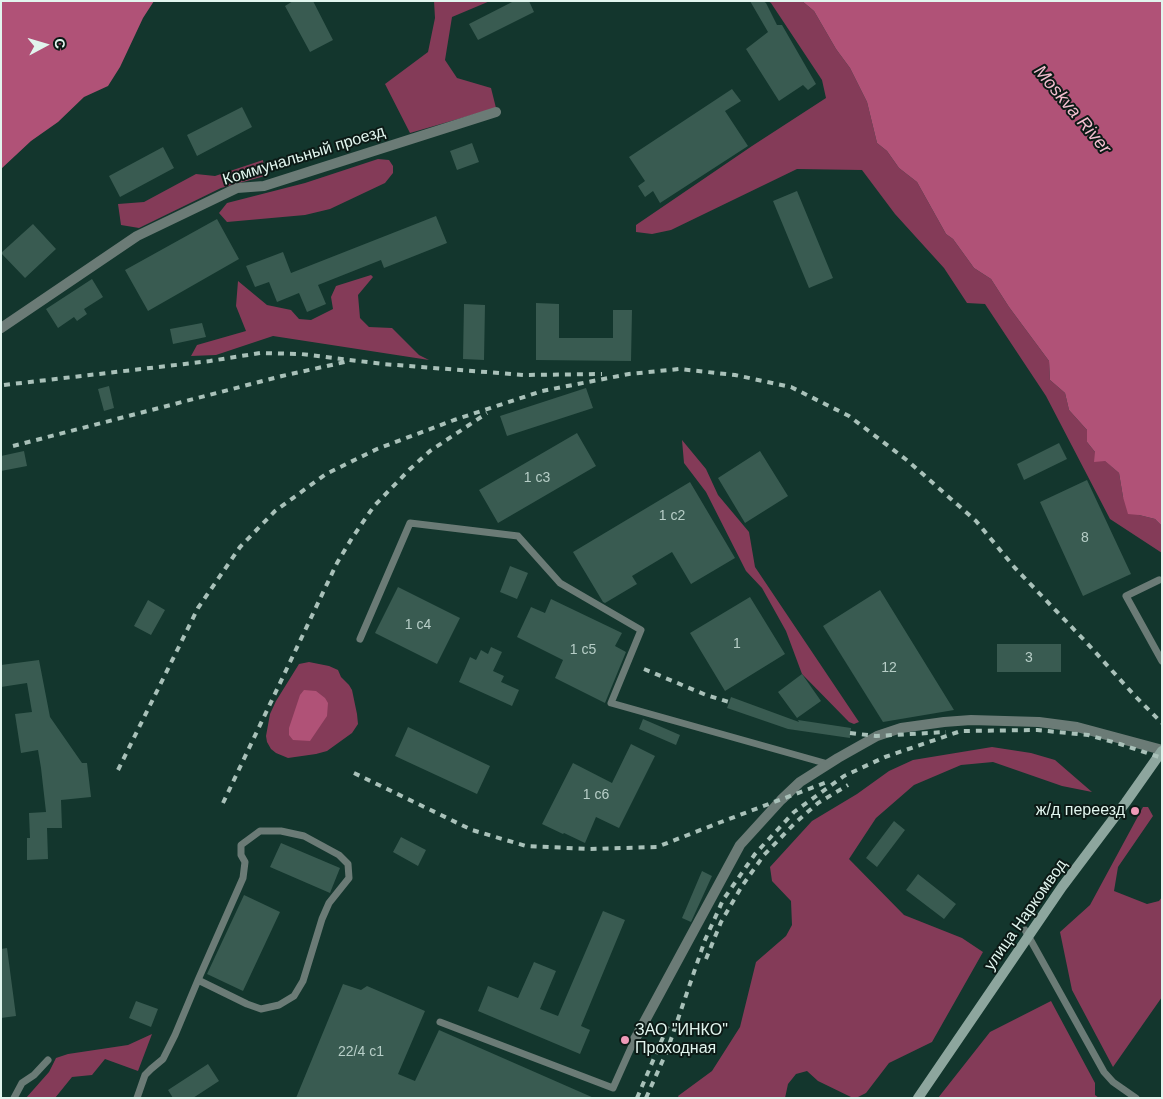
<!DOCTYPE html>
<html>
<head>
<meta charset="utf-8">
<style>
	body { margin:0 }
	#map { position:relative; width:1163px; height:1099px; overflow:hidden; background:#13362d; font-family:Arial,sans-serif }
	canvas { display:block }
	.frame { position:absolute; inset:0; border:2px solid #e1f5ee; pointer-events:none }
	.north { position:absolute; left:20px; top:20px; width:50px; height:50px; -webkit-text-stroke:4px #0c1a16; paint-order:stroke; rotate:84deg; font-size:14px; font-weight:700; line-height:20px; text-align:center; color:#e1f5ee }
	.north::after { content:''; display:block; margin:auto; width:18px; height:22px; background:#e1f5ee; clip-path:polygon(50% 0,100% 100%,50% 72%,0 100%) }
</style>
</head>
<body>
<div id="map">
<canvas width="1163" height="1099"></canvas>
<div class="frame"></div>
<div class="north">С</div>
</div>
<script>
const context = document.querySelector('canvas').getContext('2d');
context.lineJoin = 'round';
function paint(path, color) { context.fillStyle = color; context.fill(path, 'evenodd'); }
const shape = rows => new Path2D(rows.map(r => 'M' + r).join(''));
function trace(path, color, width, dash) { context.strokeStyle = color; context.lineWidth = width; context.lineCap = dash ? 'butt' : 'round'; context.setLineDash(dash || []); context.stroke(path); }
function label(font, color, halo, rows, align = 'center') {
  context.font = font + ' Arial,sans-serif'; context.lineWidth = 4; context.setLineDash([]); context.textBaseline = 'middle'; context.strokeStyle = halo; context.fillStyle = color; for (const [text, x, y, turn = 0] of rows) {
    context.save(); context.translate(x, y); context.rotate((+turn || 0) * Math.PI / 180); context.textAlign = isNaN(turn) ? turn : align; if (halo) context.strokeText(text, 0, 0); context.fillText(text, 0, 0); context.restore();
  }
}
const green = shape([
	[434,1,490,1,452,17,445,60,457,78,491,88,496,108,410,133,385,84,428,52,435,18],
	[768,1,802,1,814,11,836,49,850,68,867,102,877,143,887,151,899,168,917,182,946,234,953,239,974,268,991,279,1009,307,1049,361,1050,380,1065,393,1069,410,1087,430,1087,442,1095,452,1119,473,1123,497,1139,515,1155,519,1162,526,1162,553,1110,519,1046,396,985,304,967,303,944,268,895,214,862,170,797,169,671,230,652,234,636,232,636,225,752,146,826,98,822,80,771,3],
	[378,159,389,160,393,166,393,173,385,183,330,209,305,215,227,222,219,213,227,203,305,183],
	[263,160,265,176,221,188,139,228,121,225,118,204,144,202,196,174,215,176],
	[371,275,373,277,358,295,360,318,369,327,392,328,419,355,429,360,273,336,216,355,191,356,197,345,246,331,236,306,238,281,267,305,291,310,299,319,311,320,333,309,331,297,336,286],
	[682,440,706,469,718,495,749,532,755,567,859,722,854,724,849,722,802,674,786,631,762,588,746,571,706,492,684,463],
	[309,662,329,666,338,670,341,677,349,685,352,690,357,714,358,724,352,733,327,751,316,754,288,758,276,753,271,749,267,742,266,736,270,714,276,701,299,664],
	[992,747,1031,753,1055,760,1092,792,1062,786,993,762,961,765,914,785,876,818,849,859,904,915,962,938,983,952,932,1042,889,1063,866,1093,856,1098,853,1098,818,1081,807,1071,796,1074,788,1084,785,1098,679,1098,678,1096,712,1071,740,1027,756,962,786,936,792,925,791,901,772,881,770,867,812,821,857,794,889,771,913,760],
	[1143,807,1148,807,1153,816,1118,867,1114,891,1147,904,1159,901,1162,897,1162,997,1113,1067,1072,990,1060,932,1090,905],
	[1051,1001,1095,1083,1095,1095,1099,1098,938,1098,990,1032],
	[152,1034,138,1071,105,1059,92,1075,72,1077,55,1098,26,1098,49,1072,56,1058,68,1054,128,1045]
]);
const water = shape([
	[1,1,154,1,143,18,120,67,108,86,84,97,58,122,31,141,1,169],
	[802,1,1162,1,1162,526,1155,519,1139,515,1128,514,1123,497,1119,473,1105,461,1094,462,1095,452,1087,442,1087,430,1069,410,1065,393,1050,380,1049,361,1009,307,991,279,974,268,953,239,946,234,917,182,899,168,887,151,877,143,867,102,850,68,836,49,814,11],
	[304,690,316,691,325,698,328,703,327,716,310,741,293,740,289,735,289,728,300,695]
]);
const building = shape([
	[293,1,313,1,333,40,310,52,285,6],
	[514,1,529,1,534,12,478,40,469,24],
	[750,1,763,1,766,3,777,25,782,25,816,84,808,90,803,85,779,101,746,49,768,32],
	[732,89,741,101,725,111,748,146,660,203,653,191,645,197,638,186,645,181,629,157],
	[242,107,252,127,197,156,187,135],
	[472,143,479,162,457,170,450,151],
	[163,147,174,168,120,197,109,176],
	[797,191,833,278,809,288,773,201],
	[436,216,447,243,384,268,381,260,318,285,326,304,307,312,299,293,277,302,269,282,255,287,246,266,283,252,291,273],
	[217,219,239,259,148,311,125,270],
	[33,224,56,249,25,278,1,253],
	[92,279,103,297,84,309,87,314,77,321,74,317,58,328,46,309],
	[536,303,559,304,559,338,613,338,613,310,632,310,631,361,536,360],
	[464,304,485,305,484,360,463,359],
	[202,323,206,337,173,344,170,329],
	[109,386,114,408,104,411,98,389],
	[586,388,593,408,507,436,500,416],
	[577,433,596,466,498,523,479,490],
	[1059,443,1067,459,1024,480,1017,464],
	[24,451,27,466,1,471,1,456],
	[760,451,788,496,745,523,718,478],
	[1087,480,1131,574,1083,596,1040,502],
	[690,482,735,558,691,584,672,552,632,576,637,584,605,603,603,602,573,552],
	[510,566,528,573,517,599,500,592],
	[398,587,460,618,437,664,375,633],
	[880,590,954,710,883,722,823,626],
	[750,597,785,654,725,691,690,633],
	[551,599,622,633,615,646,626,652,605,703,555,678,563,660,517,637,531,607,545,613],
	[148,600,165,610,151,635,134,626],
	[997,644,1061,644,1061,672,997,672],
	[491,647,502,652,493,671,504,676,501,682,519,690,512,706,459,682,470,657,476,660,481,650,488,654],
	[39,660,50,717,82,763,87,763,91,797,61,800,62,828,47,828,48,859,27,860,27,838,30,838,29,813,46,812,41,768,38,750,21,753,15,714,32,712,27,683,1,687,1,665],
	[802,674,821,701,797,718,778,692],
	[731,697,799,722,798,720,851,728,850,738,788,729,759,719,727,708],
	[643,719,680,735,676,745,639,729],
	[408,727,490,766,477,794,395,756],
	[631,744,655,756,619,828,596,817,585,843,564,833,563,834,542,824,573,763,612,783],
	[894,821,905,830,877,867,866,858],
	[401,837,426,850,418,866,393,852],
	[281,843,340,868,330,893,270,867],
	[702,871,712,876,691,922,682,918],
	[918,874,956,904,944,919,906,890],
	[244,895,280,912,243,991,207,974],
	[603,911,625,920,581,1026,590,1030,580,1054,478,1011,488,986,518,998,534,962,556,971,540,1009,558,1016],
	[7,948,16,1016,1,1018,1,949],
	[343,984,361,990,367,986,425,1011,398,1074,415,1081,439,1030,594,1098,296,1098],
	[136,1001,158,1009,151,1027,129,1018],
	[208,1064,219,1081,193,1098,173,1098,168,1090]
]);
const lane = shape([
	[1159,580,1126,596,1162,661],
	[360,639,410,523,518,536,560,583,641,630,611,703,828,764],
	[1025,930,1104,1072,1113,1082,1136,1098],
	[440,1022,613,1088,634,1041],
	[14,1098,22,1083,34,1075,48,1060],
	[137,1098,145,1075,151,1069,163,1059,175,1035,198,980,243,878,245,862,241,855,241,845,260,831,281,831,304,836,339,855,348,864,349,878,329,903,322,919,303,981,294,996,279,1005,261,1009,247,1004,198,980]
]);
const street = shape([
	[1,328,137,236,237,188,264,186,496,112],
	[634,1041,740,845,781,800,800,782,838,758,877,736,901,728,944,722,971,720,1039,722,1077,727,1162,750]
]);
const secondary = shape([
	[918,1098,1062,887,1126,802,1162,751]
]);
const rail = shape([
	[4,385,210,361,260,353,301,354,383,364,524,375,602,374],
	[13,446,282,376,345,362],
	[644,669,706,695,729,702],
	[850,733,876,736,946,732],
	[118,770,198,608,240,547,275,511,326,474,377,449,454,420,542,391,629,374,679,369,735,375,791,387,849,416,908,461,976,521,1015,568,1086,642,1135,696,1162,723],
	[354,773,472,830,526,846,590,849,657,847,721,822,830,781],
	[223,803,337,563,352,538,374,506,410,469,430,451,487,413],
	[706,959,721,922,742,886,764,855,795,823,818,803,848,785],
	[637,1098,670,1021],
	[646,1098,667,1051,705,940,723,900,755,854,794,812,844,776,885,757,961,731,1037,730,1088,735,1120,744,1162,758]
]);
const markers = [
	[1135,811,5,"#ef9ab8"],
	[625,1040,5,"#ef9ab8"]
];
const numberNames = [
	["1 с3",537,478],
	["1 с2",672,516],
	["8",1085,538],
	["1 с4",418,625],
	["1",737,644],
	["1 с5",583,650],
	["3",1029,658],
	["12",889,668],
	["1 с6",596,795],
	["22/4 с1",361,1052]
];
const streetNames = [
	["Коммунальный проезд",304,156,-17],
	["улица Наркомвод",1026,915,-55]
];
const poiNames = [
	["ж/д переезд",1125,811],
	["ЗАО \"ИНКО\"",635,1031,"left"],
	["Проходная",635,1049,"left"]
];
const waterNames = [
	["Moskva River",1072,110,50]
];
paint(green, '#843b58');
paint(water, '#b05277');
paint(building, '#395b51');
trace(lane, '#6b7b76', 7);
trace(street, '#6b7b76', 10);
trace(secondary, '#8da69e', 10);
trace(rail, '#a9c1b9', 4, [6, 6]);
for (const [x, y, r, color] of markers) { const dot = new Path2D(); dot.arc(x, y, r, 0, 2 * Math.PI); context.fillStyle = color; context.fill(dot); trace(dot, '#0c1a16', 2); }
label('14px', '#b7cec7', null, numberNames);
label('16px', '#e1f5ee', '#0c1a16', streetNames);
label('16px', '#e1f5ee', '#0c1a16', poiNames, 'right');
label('italic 18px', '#f2becf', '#0c1a16', waterNames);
</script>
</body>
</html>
